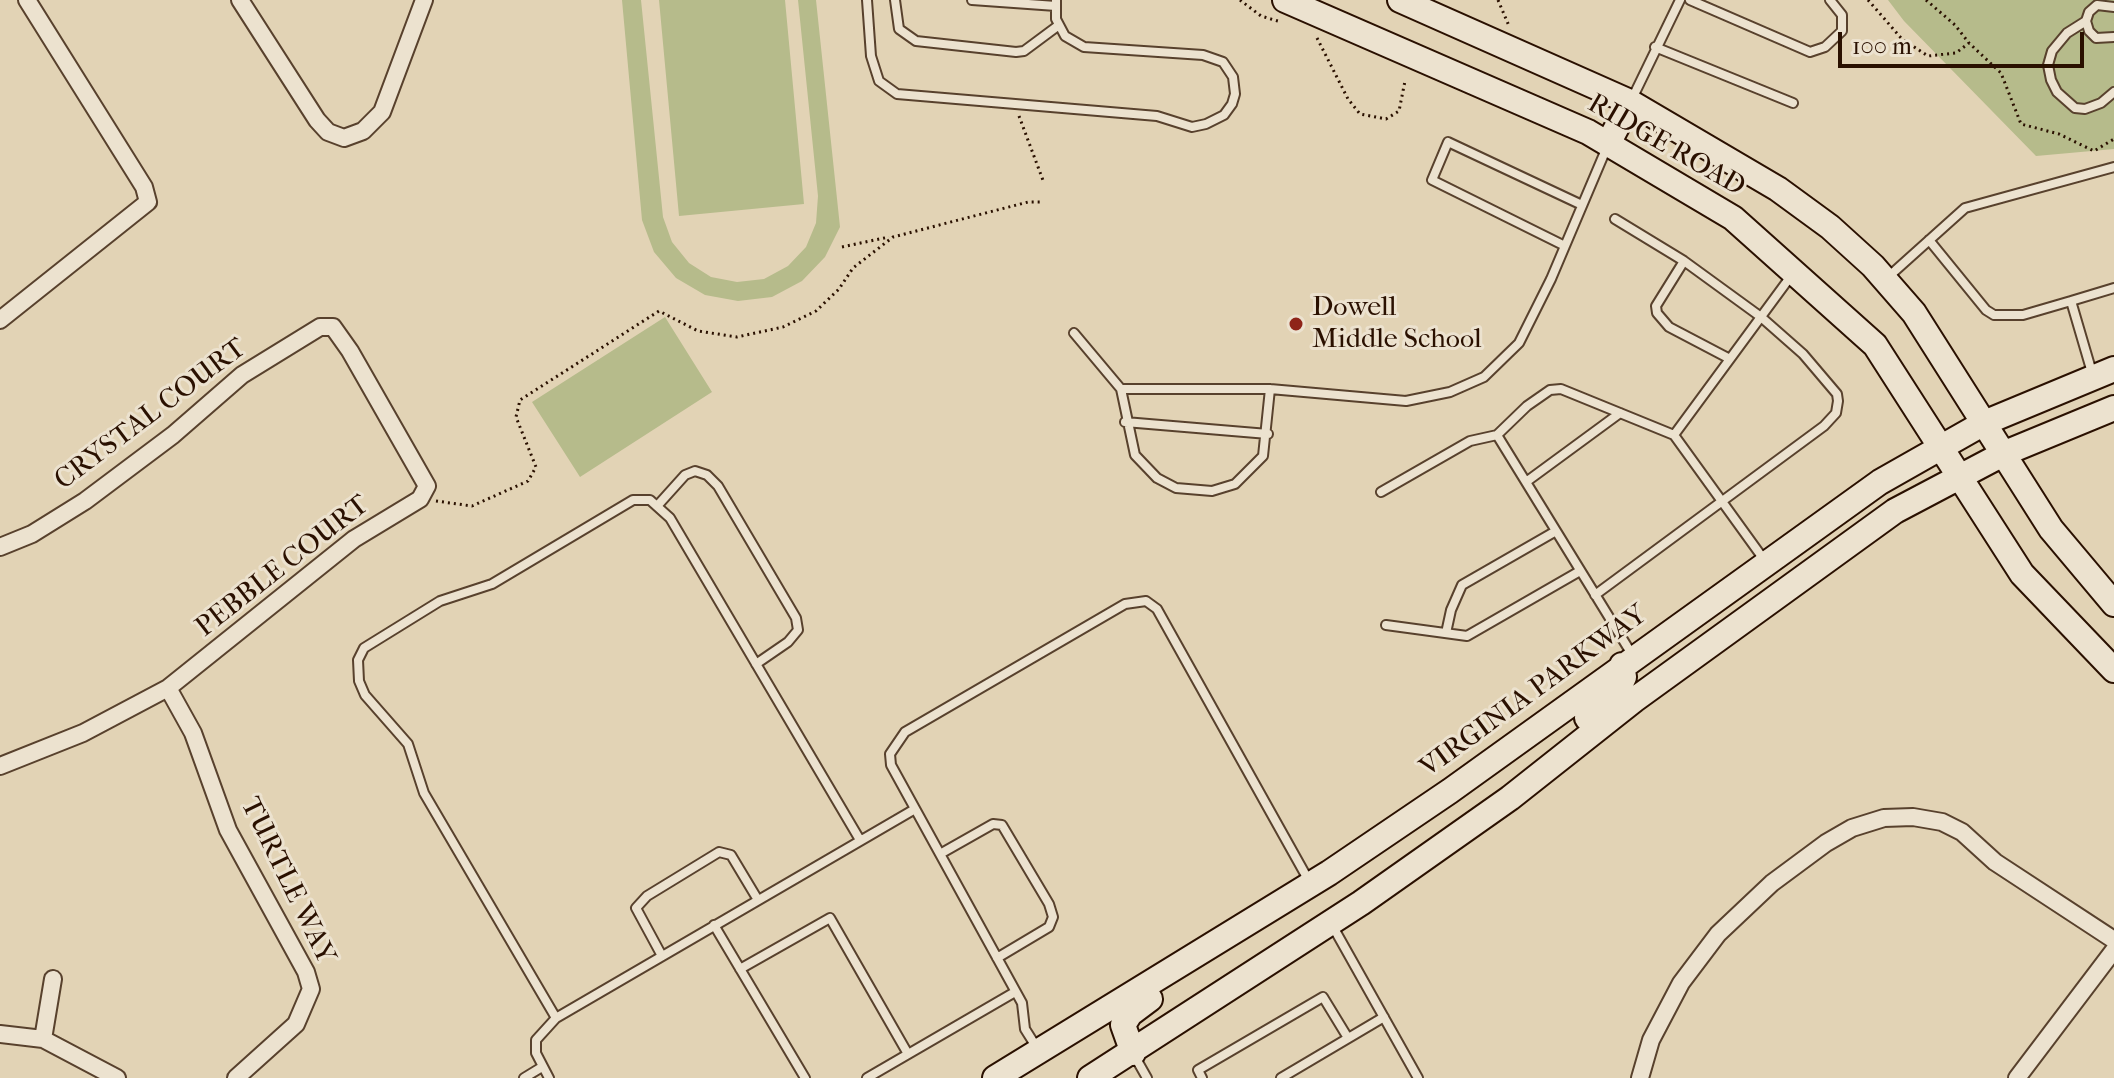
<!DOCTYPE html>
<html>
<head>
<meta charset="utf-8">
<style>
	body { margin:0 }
	#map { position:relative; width:2114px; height:1078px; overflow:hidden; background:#e2d3b5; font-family:"IM FELL French Canon",serif }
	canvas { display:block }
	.scale { position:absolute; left:1838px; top:32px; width:246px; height:36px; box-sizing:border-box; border:4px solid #2a1000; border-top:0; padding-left:10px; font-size:24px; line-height:28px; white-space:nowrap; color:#2a1000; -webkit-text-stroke:6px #ece2cf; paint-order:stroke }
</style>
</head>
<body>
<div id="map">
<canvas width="2114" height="1078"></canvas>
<div class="scale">100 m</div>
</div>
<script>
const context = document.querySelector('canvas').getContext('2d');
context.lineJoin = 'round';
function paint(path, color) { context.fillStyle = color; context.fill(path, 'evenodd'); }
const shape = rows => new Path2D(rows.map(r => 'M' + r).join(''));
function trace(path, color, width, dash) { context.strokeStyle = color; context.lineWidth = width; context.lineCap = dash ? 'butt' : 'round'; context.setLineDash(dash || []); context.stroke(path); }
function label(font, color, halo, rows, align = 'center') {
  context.font = font + ' "IM FELL French Canon",serif'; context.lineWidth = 6; context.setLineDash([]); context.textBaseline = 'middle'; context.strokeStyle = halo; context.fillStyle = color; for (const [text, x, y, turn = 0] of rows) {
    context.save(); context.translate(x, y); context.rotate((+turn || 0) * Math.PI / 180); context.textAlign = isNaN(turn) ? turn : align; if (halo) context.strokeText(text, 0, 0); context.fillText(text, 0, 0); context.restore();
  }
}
const green = shape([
	[622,0,641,0,663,217,672,242,689,263,711,277,737,282,764,279,788,266,806,247,816,223,818,196,798,0,816,0,840,227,825,257,802,281,772,297,738,301,705,295,676,278,654,252,642,220],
	[659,0,785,0,804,204,679,216],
	[1888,0,2114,0,2114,149,2036,156,1904,21],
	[665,317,712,392,580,477,532,402]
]);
const path = shape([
	[1240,0,1261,16,1281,22],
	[1498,0,1509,26],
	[1868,0,1902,39,1928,56,1956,53,1969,43],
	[1926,0,1955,25,1969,43,2001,73,2021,124,2059,134,2094,151,2114,139],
	[1317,38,1348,99,1360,114,1386,119,1399,111,1405,81],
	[1019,116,1044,183],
	[842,247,889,237],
	[436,501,472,506,528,481,536,467,516,417,520,400,659,311,698,331,737,337,783,327,816,311,839,289,853,268,893,237,1028,202,1042,202]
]);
const lane = shape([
	[867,0,871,56,879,81,897,94,1157,116,1192,127,1206,124,1224,115,1232,104,1235,94,1233,77,1223,62,1203,55,1084,47,1065,36,1056,19,1056,0],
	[895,0,899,29,916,41,1016,52,1024,51,1059,25],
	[972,0,1056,6],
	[1690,0,1810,52,1825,47,1842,31,1842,15,1830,0],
	[2114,7,2097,5,2089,12,2086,21,2089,31,2096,38,2114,37],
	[2086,21,2067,33,2052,51,2048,65,2051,80,2057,92,2075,108,2085,109,2101,103,2114,92],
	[1655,47,1793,103],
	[1631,101,1680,0],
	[1929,240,1986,310,1994,315,2023,315,2071,301],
	[1565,246,1432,180,1448,142,1582,205],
	[1684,261,1656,306,1657,313,1669,327,1730,359],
	[1887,278,1965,208,2114,167],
	[1074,333,1121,389],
	[2093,376,2071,301,2114,288],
	[1270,389,1263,456,1235,484,1212,491,1176,488,1157,478,1135,455,1121,389,1270,389,1406,401,1450,392,1484,377,1519,343,1551,279,1607,147],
	[1125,422,1268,434],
	[1674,435,1791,276],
	[1526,482,1620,413],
	[1381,492,1470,441,1497,435],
	[658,505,685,475,695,471,707,475,718,486,796,618,798,630,788,642,756,664],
	[1595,595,1824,426,1836,413,1838,401,1837,394,1803,354,1761,317,1684,261,1615,219],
	[1386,625,1467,636,1580,571],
	[1446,633,1451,610,1462,585,1556,531],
	[1633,656,1497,435,1527,406,1550,390,1561,389,1674,435,1765,561],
	[940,854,993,824,1002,825,1049,904,1053,917,1049,927,997,958],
	[714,925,805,1078],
	[1332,925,1418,1078],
	[662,956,636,908,647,896,719,852,731,855,758,900],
	[740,969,830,918,908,1054],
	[556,1018,424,793,408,744,365,695,359,681,358,660,364,648,440,601,492,584,633,500,650,500,670,518,860,840],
	[1037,1048,1025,1029,1022,1003,891,765,890,754,905,732,1125,604,1146,601,1157,609,1309,881],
	[1134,1055,1147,1078],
	[524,1078,542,1067],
	[549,1078,536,1053,536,1040,556,1018,915,809],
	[867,1078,1015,992],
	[1202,1078,1198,1070,1323,997,1348,1038],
	[1281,1078,1384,1017]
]);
const street = shape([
	[240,0,317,120,328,132,344,138,363,131,382,112,424,0],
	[0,320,148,202,144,187,27,0],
	[0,547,32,534,85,501,173,435,242,375,320,327,333,327,350,351,427,486,420,499,354,539,168,688,83,733,0,766],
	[168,688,193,733,228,830,306,972,311,989,296,1024,236,1078],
	[0,1034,43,1039,117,1078],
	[43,1039,53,979],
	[1640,1078,1651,1040,1681,983,1718,934,1772,883,1826,843,1852,828,1884,818,1913,817,1942,822,1962,832,1995,862,2114,940],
	[2017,1078,2114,950]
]);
const secondary = shape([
	[1285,0,1588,132,1733,218,1875,345,2022,574,2114,670],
	[1400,0,1630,102,1778,189,1830,227,1873,266,1914,313,2051,529,2114,604],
	[1609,142,1630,102],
	[1587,718,1618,690,1624,677,1622,665],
	[1133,1053,1123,1025,1130,1014,1150,999],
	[995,1078,1329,873,1450,791,1880,482,1984,423,2114,369],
	[1090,1078,1361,903,1510,798,1634,700,1895,511,2005,453,2114,408]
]);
const markers = [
	[1296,324,8,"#8f2418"]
];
const streetNames = [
	["RIDGE ROAD",1666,146,30],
	["CRYSTAL COURT",151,415,-37],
	["PEBBLE COURT",283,567,-38],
	["VIRGINIA PARKWAY",1534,692,-36],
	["TURTLE WAY",287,881,64]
];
const poiNames = [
	["Dowell",1312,308],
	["Middle School",1312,340]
];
paint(green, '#b6bb8b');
trace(lane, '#58412d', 12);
trace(street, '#58412d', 20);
trace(secondary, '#2a1000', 28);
trace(path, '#2a1000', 3, [2, 4]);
trace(lane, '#ece2cf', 8);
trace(street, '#ece2cf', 16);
trace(secondary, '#ece2cf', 24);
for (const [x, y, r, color] of markers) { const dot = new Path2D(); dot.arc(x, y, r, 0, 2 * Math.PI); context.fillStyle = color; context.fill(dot); trace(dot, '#ece2cf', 3); }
label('28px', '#2a1000', '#ece2cf', streetNames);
label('28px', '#2a1000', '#ece2cf', poiNames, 'left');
</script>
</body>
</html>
